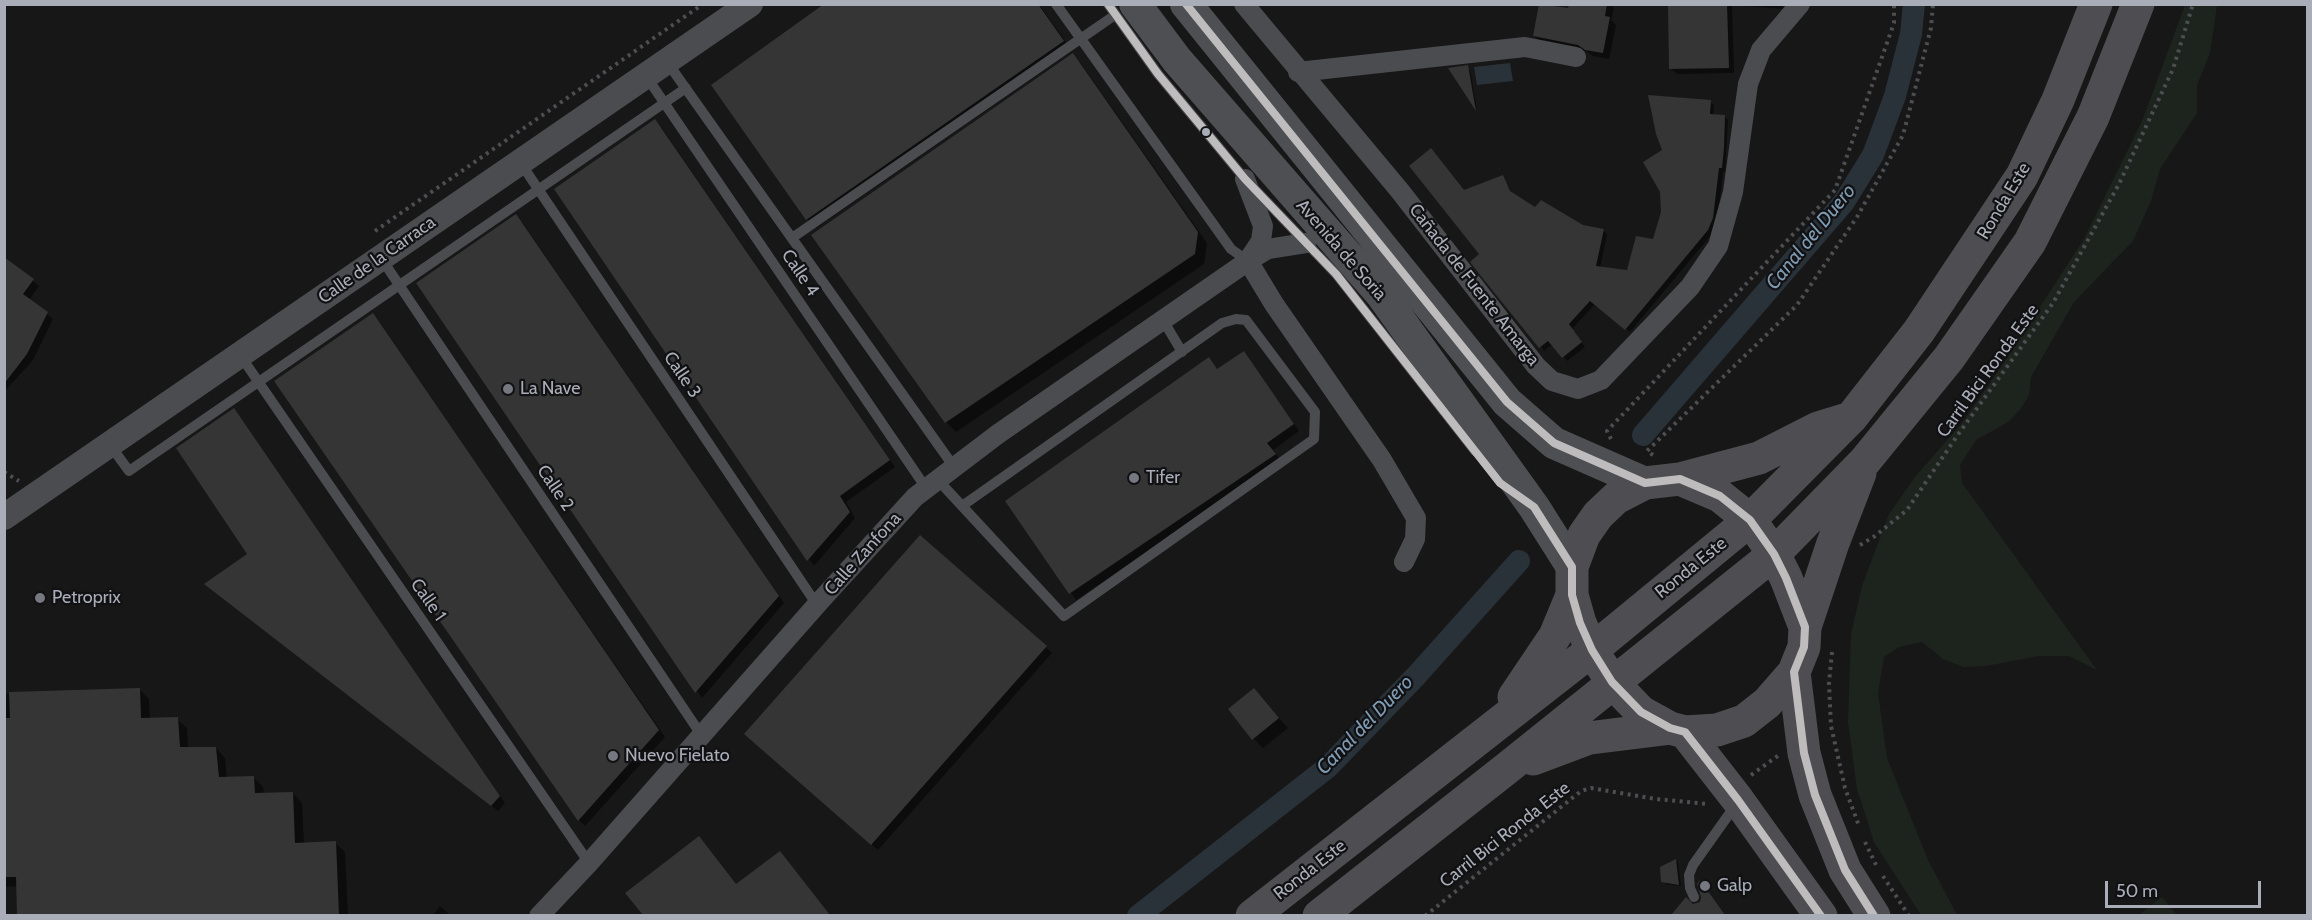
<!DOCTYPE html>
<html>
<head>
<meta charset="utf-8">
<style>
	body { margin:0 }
	#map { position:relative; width:2312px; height:920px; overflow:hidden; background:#171717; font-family:Cabin,sans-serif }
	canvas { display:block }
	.frame { position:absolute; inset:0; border:6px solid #a8adb8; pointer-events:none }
	.scale { position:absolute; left:2105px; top:881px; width:156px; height:27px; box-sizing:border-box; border:3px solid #a8adb8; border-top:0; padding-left:8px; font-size:18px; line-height:21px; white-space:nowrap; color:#a8adb8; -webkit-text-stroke:4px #111113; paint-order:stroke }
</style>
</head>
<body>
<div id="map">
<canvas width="2312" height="920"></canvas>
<div class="frame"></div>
<div class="scale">50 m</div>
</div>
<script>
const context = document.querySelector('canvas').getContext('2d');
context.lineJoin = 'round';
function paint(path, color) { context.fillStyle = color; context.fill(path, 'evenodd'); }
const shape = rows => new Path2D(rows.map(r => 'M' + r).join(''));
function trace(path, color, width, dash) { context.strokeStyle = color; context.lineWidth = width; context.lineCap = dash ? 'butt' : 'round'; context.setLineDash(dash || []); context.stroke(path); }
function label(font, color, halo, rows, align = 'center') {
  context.font = font + ' Cabin,sans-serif'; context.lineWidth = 4.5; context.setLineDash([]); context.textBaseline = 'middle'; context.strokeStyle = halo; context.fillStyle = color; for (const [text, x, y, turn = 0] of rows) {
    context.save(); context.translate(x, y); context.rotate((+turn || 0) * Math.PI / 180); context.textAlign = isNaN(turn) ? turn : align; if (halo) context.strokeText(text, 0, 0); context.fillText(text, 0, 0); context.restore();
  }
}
const green = shape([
	[2185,5,2217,5,2210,53,2197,85,2197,113,2160,169,2151,201,2133,241,2074,302,2031,377,2029,395,2020,410,2008,422,1976,440,1960,465,1962,483,2097,670,2069,656,2039,656,1986,666,1963,667,1943,659,1922,642,1899,647,1884,657,1878,693,1887,758,1928,860,1957,915,1921,915,1874,842,1857,789,1848,722,1851,634,1862,586,1889,514,1915,477,1962,423,2003,364,2084,239,2143,119],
	[2162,897,2177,915,2139,915]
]);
const water = shape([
	[1510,63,1513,81,1477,85,1474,67]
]);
const shadow = shape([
	[827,4,1039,4,1072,51,816,228,807,219],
	[1571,4,1610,4,1614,8,1611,20,1616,25,1609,59,1593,56,1586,51,1541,42,1534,36,1569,10],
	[1670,4,1784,4,1783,9,1732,5,1734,73,1677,74,1671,69],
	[1072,55,1082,65,1207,243,1204,264,956,432,946,422],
	[1467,67,1470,70,1477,110,1450,69],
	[1710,102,1714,105,1713,116,1724,116,1728,120,1725,171,1723,172,1718,218,1712,234,1630,332,1595,304,1572,329,1585,347,1567,361,1553,344,1544,351,1481,254,1465,192,1502,177,1512,194,1535,209,1582,226,1604,231,1607,235,1600,268,1629,272,1654,241,1663,212,1664,151],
	[661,127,895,467,846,502,855,518,814,566,556,189],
	[522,222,784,603,702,698,418,283],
	[4,259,39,286,29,300,53,319,33,360,4,392],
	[378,321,665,737,585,826,579,820],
	[1244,353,1299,431,1273,450,1281,461,1076,600,1007,501,1209,359,1218,370],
	[234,410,505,803,498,811,213,589,249,554],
	[1046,647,1052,653,878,850,752,740],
	[139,689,149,699,150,719,177,719,187,728,188,749,216,748,225,758,227,779,254,778,263,787,264,794,293,793,302,803,304,844,335,843,345,852,348,916,19,916,17,886,4,887,4,694],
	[1254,690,1288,728,1263,748,1254,739],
	[786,859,830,916,645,916,628,894,737,886],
	[1676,860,1678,863,1681,886,1666,884,1663,881],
	[1703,885,1724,916,1673,916,1686,899,1692,906,1701,903],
	[440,906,451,916,432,916]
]);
const canal = shape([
	[1643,435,1844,202,1873,155,1895,96,1911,34,1914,4],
	[1138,916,1328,767,1416,676,1519,561]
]);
const building = shape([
	[824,4,1038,4,1064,41,806,220,711,85],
	[1539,4,1568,8,1569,4,1607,4,1605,16,1610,17,1603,53,1585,50,1578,45,1533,36],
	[1668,4,1727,4,1729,68,1669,69],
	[1073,53,1198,232,1195,254,945,423,811,235],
	[1468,65,1476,111,1448,68],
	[1648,95,1711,100,1710,114,1725,115,1724,148,1722,168,1719,168,1713,218,1708,230,1625,330,1590,301,1569,324,1582,342,1562,358,1548,341,1539,348,1484,280,1470,262,1479,254,1409,166,1431,148,1464,190,1503,175,1510,191,1535,207,1541,200,1583,225,1604,229,1596,266,1627,270,1636,236,1653,239,1661,212,1660,192,1643,162,1662,150,1656,134],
	[655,119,890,460,840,496,850,512,807,561,554,189],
	[516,214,779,596,695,693,416,283],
	[4,257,34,279,23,294,48,312,27,354,4,384],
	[373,313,659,730,578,821,274,381],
	[1244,351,1294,424,1267,443,1276,454,1069,594,1005,501,1209,357,1217,369],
	[234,408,500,796,491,806,204,584,247,554,176,448],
	[920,535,1047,646,871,845,744,734],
	[140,688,141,718,178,717,180,747,216,747,219,777,254,776,255,793,293,792,295,843,336,841,339,915,17,915,16,877,4,877,4,718,10,718,9,692],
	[1254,688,1279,718,1252,740,1228,709],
	[699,836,736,884,780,851,830,915,643,915,625,893],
	[1676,859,1679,885,1661,882,1660,867],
	[1700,880,1725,915,1671,915,1686,897,1693,904,1700,902,1701,897,1697,884]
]);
const path = shape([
	[375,231,703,4],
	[1611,439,1607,431,1835,190,1894,23,1894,4],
	[1653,455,1647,451,1797,305,1857,217,1903,135,1931,28,1933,4],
	[4,472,19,481],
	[1860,545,1875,536,1907,510,1957,436,2053,303,2119,184,2173,69,2193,4],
	[1832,652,1829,683,1831,726,1845,788,1859,826],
	[1751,775,1779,755],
	[1865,842,1877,867],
	[1883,876,1909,916],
	[1425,916,1581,791,1591,788,1656,799,1708,804]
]);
const service = shape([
	[1056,4,1231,249,1248,261],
	[1108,4,1158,74,1245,179,1336,274,1475,451],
	[667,62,954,467],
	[646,76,926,488],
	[520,162,817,605],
	[792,238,1115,15],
	[381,258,702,736],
	[1163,320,1182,352],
	[240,355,589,863],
	[110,445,129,471,686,88],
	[938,480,962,506,1064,616,1314,439,1315,412,1246,320,1236,319,1222,323,962,506],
	[1694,897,1690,888,1689,875,1693,865,1737,803]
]);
const minor = shape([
	[1244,4,1400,191,1536,366,1552,381,1578,389,1601,380,1690,287,1718,246,1733,192,1748,84,1761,50,1800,4],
	[1298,72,1525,47,1576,57],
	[1245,179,1263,226,1261,241,1249,259],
	[1248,261,1274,304,1382,460,1416,518,1415,539,1404,562],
	[539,916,589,863,821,600,915,497,998,434,1248,261,1268,249,1306,243]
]);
const tertiary = shape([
	[4,517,750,4]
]);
const primary = shape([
	[1135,4,1177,60,1381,294,1534,507,1572,567],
	[1186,4,1507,402,1554,443,1645,483]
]);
const trunk = shape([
	[1680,479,1759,458,1818,428,1844,420],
	[1805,627,1786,578,1774,554,1750,520,1720,496,1680,479,1645,483,1616,498,1598,515,1584,535,1572,567,1572,595,1580,623,1592,650,1612,682,1641,712,1670,728,1685,732,1717,730,1744,721,1767,703,1794,672,1804,647,1805,627,1833,543,1860,473],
	[1794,672,1804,753,1815,795,1845,870,1874,916],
	[1514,697,1555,636,1572,595],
	[1685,732,1738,800,1821,916],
	[1533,759,1589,738,1670,728],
	[1252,916,1592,650,1750,520,1851,418,1919,331,2022,176,2058,100,2096,4],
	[1319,916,1506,769,1774,554,1865,461,1949,358,2030,242,2093,117,2138,4]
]);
const bus1 = shape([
	[1108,4,1158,74,1245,179,1336,274,1500,483,1534,507,1572,567,1572,595,1580,623,1592,650,1612,682,1641,712,1670,728,1685,732,1738,800,1821,916],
	[1186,4,1507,402,1554,443,1645,483,1680,479,1720,496,1750,520,1774,554,1786,578,1805,627,1804,647,1794,672,1804,753,1815,795,1845,870,1874,916]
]);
const markers = [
	[1206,132,5,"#a8adb8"],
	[508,389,6,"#757880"],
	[1134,478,6,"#757880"],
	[40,598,6,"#757880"],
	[613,756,6,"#757880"],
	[1705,886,6,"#757880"]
];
const streetNames = [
	["Ronda Este",2004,201,-59],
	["Avenida de Soria",1341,250,49],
	["Calle de la Carraca",377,260,-35],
	["Calle 4",800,273,56],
	["Cañada de Fuente Amarga",1474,285,52],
	["Carril Bici Ronda Este",1988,371,-54],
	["Calle 3",682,375,56],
	["Calle 2",555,488,56],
	["Calle Zanfona",863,554,-48],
	["Ronda Este",1691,568,-39],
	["Calle 1",428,600,55],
	["Carril Bici Ronda Este",1505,835,-38],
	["Ronda Este",1310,870,-38]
];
const poiNames = [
	["La Nave",520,389],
	["Tifer",1146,478],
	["Petroprix",52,598],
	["Nuevo Fielato",625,756],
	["Galp",1717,886]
];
const waterNames = [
	["Canal del Duero",1811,237,-51],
	["Canal del Duero",1365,725,-46]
];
paint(green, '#1d241e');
paint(water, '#2a3239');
paint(shadow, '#0007');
trace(canal, '#2a3239', 22);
paint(building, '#353536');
trace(path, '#4d4e52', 4, [3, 4.5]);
trace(service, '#4b4c50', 10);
trace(minor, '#4b4c50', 20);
trace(tertiary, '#4b4c50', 26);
trace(primary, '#4d4f52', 32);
trace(trunk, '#4e4e52', 33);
trace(bus1, '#bebcbd', 8);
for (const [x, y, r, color] of markers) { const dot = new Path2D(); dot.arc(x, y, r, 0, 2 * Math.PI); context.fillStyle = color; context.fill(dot); trace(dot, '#111113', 2); }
label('18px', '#a8adb8', '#111113', streetNames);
label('18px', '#a8adb8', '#111113', poiNames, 'left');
label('italic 20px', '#7f9bb3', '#111113', waterNames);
</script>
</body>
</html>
